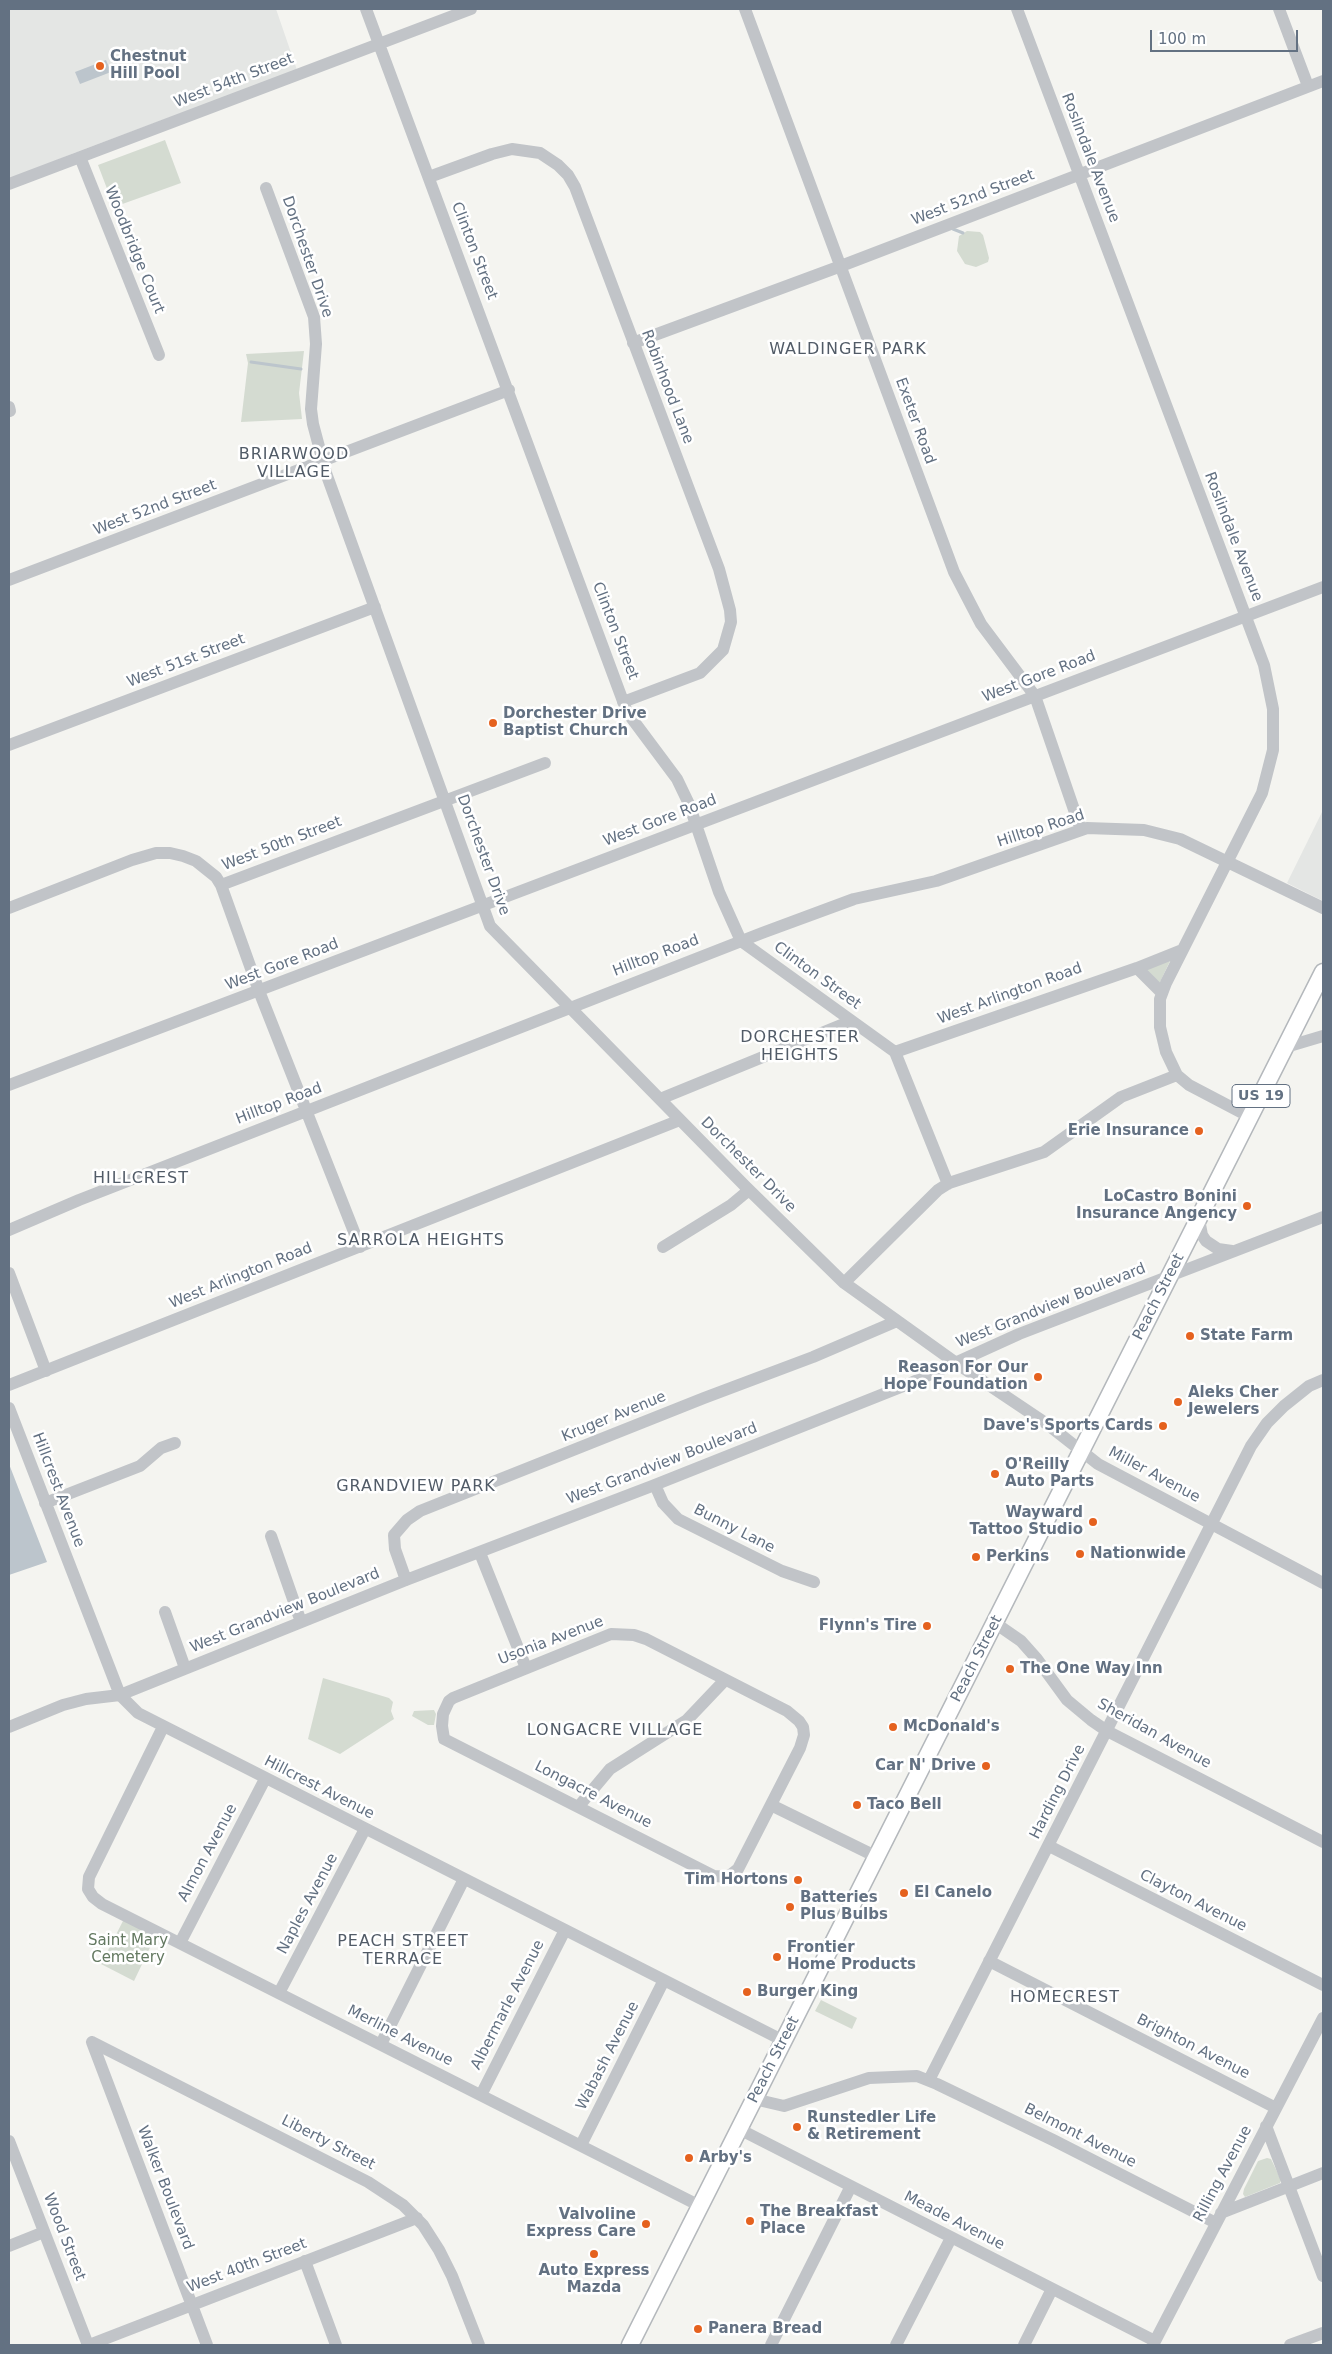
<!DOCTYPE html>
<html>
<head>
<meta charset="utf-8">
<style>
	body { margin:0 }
	#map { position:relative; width:1332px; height:2354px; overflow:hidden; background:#f4f4f0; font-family:"DejaVu Sans",sans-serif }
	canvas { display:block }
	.frame { position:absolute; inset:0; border:10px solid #637182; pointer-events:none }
	.scale { position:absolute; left:1150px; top:30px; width:148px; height:22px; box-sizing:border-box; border:2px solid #637182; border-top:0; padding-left:6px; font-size:15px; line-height:18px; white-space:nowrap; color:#637182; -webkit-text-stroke:4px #fff; paint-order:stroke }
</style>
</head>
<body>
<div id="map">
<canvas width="1332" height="2354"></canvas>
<div class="frame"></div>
<div class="scale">100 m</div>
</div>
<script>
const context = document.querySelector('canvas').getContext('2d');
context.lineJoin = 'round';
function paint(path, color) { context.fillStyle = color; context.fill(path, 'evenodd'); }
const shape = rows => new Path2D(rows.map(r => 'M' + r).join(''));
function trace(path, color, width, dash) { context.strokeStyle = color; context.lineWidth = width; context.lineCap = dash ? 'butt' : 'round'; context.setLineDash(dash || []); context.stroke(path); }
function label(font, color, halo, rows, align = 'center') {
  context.font = font + ' "DejaVu Sans",sans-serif'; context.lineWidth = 5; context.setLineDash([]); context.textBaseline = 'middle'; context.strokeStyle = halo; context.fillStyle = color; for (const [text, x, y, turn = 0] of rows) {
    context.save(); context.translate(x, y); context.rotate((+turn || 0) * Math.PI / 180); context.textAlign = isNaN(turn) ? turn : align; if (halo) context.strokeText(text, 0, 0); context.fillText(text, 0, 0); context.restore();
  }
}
const built = shape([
	[9,9,276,9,297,70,74,153,9,180],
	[1323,810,1323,901,1287,883]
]);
const green = shape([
	[165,140,181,183,114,207,98,165],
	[967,231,980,232,983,235,989,258,988,262,976,267,965,264,957,251,959,236],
	[304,351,299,393,302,419,241,422,248,363,246,354],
	[1171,959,1159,984,1144,969],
	[323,1678,389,1698,393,1702,391,1711,394,1719,340,1754,308,1739],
	[434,1710,436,1714,434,1725,428,1725,412,1716,414,1711],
	[124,1919,156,1935,134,1981,101,1964],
	[821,2000,857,2018,852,2029,815,2011],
	[1267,2158,1271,2159,1281,2180,1280,2183,1245,2197,1243,2194,1244,2189,1258,2161]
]);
const water = shape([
	[106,60,111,72,80,84,75,72],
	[9,1464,47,1562,9,1575]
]);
const stream = shape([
	[953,229,963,233],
	[251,362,301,369]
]);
const minor = shape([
	[366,9,627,712,677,779,689,804,719,892,741,941,895,1052,948,1184],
	[745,9,954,572,981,624,1035,696,1081,830],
	[1017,9,1264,665,1273,709,1273,750,1262,793,1166,983,1160,999,1160,1027,1166,1052,1177,1075],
	[1279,9,1308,86],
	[80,157,159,355],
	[429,177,492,154,512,149,540,153,558,165,568,175,575,187,719,569,730,610,731,622,723,650,700,673,623,702],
	[9,184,471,9],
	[266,188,314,317,316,344,311,409,313,424,326,473,490,926,745,1186,843,1282,956,1363,1047,1424,1098,1464,1323,1583],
	[633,343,841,266,1323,81],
	[9,407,10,411],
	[9,580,509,390],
	[9,745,375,607],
	[221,885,545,763],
	[9,908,132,860,156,853,170,853,183,856,196,861,216,877,221,885,259,991,360,1247],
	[1137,968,1162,993],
	[1286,1047,1323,1036],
	[895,1052,1137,968,1182,950],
	[9,1085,1323,587],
	[660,1099,851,1021],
	[1199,1219,1202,1235,1206,1241,1218,1249,1232,1251],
	[9,1230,79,1200,762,933,854,899,936,881,1087,828,1144,830,1180,839,1323,908],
	[663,1247,731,1205,749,1190],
	[9,1273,46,1371],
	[844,1283,938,1190,949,1183,1044,1152,1121,1097,1177,1075,1189,1085,1250,1117],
	[9,1385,680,1120],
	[9,1408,120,1695,138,1713,784,2041],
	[655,1485,663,1503,678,1519,782,1571,814,1582],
	[45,1503,140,1466,161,1448,175,1443],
	[271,1536,301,1622],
	[480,1553,526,1668],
	[406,1580,395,1549,394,1535,407,1520,420,1511,704,1398,813,1357,897,1321],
	[165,1612,185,1668],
	[995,1623,1021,1641,1037,1659,1067,1700,1091,1720,1107,1731,1323,1842],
	[611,1634,634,1635,646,1639,787,1711,799,1721,803,1727,804,1735,800,1748,738,1869,728,1877,714,1876,444,1739,442,1726,443,1714,449,1701,453,1698,611,1634],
	[9,1727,63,1705,86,1699,120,1695,406,1580,652,1486,911,1383,1019,1334,1323,1217],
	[163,1727,89,1877,88,1889,93,1897,102,1904,700,2206],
	[771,1805,877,1857],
	[579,1806,610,1769,687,1720,725,1680],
	[1049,1846,1323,1985],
	[180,1943,265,1779],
	[989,1961,1276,2108],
	[279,1993,365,1829],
	[92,2042,368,2182,403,2205,423,2225,439,2250,452,2276,479,2345],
	[92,2042,207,2345],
	[381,2044,464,1879],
	[929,2080,1251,1446,1267,1423,1284,1406,1309,1386,1323,1380],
	[481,2095,565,1930],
	[754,2099,784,2106,869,2078,917,2076,937,2084,1053,2140,1216,2223],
	[1266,2126,1323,2276],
	[739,2129,1155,2341],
	[9,2141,88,2345],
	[581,2145,664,1980],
	[1221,2213,1323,2173],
	[9,2246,44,2232],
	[305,2261,336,2345],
	[89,2345,417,2218],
	[771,2345,851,2186],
	[896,2345,951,2238],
	[1024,2345,1052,2289],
	[1153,2345,1323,2018],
	[1290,2345,1323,2333]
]);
const major = shape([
	[630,2345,1323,972]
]);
const markers = [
	[100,66,5,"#e5621f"],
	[493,723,5,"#e5621f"],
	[1199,1131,5,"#e5621f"],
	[1247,1206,5,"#e5621f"],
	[1190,1336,5,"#e5621f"],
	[1038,1377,5,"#e5621f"],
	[1178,1402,5,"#e5621f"],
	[1163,1426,5,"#e5621f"],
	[995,1474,5,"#e5621f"],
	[1093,1522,5,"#e5621f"],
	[1080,1554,5,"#e5621f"],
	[976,1557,5,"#e5621f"],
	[927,1626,5,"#e5621f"],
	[1010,1669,5,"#e5621f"],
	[893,1727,5,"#e5621f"],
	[986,1766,5,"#e5621f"],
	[857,1805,5,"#e5621f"],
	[798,1880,5,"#e5621f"],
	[904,1893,5,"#e5621f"],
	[790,1907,5,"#e5621f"],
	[777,1957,5,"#e5621f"],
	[747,1992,5,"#e5621f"],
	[797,2127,5,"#e5621f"],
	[689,2158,5,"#e5621f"],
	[750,2221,5,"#e5621f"],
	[646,2224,5,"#e5621f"],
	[594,2254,5,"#e5621f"],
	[698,2329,5,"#e5621f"]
];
const shields = [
	[1261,1096,58]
];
const shieldNames = [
	["US 19",1261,1096]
];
const poiNames = [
	["Chestnut",110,57],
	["Hill Pool",110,74],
	["Dorchester Drive",503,714],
	["Baptist Church",503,731],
	["Erie Insurance",1189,1131,"right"],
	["LoCastro Bonini",1237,1197,"right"],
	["Insurance Angency",1237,1214,"right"],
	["State Farm",1200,1336],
	["Reason For Our",1028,1368,"right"],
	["Hope Foundation",1028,1385,"right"],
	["Aleks Cher",1188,1393],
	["Jewelers",1188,1410],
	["Dave's Sports Cards",1153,1426,"right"],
	["O'Reilly",1005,1465],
	["Auto Parts",1005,1482],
	["Wayward",1083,1513,"right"],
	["Tattoo Studio",1083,1530,"right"],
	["Nationwide",1090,1554],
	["Perkins",986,1557],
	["Flynn's Tire",917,1626,"right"],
	["The One Way Inn",1020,1669],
	["McDonald's",903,1727],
	["Car N' Drive",976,1766,"right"],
	["Taco Bell",867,1805],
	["Tim Hortons",788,1880,"right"],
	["El Canelo",914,1893],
	["Batteries",800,1898],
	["Plus Bulbs",800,1915],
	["Frontier",787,1948],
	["Home Products",787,1965],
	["Burger King",757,1992],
	["Runstedler Life",807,2118],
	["& Retirement",807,2135],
	["Arby's",699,2158],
	["The Breakfast",760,2212],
	["Place",760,2229],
	["Valvoline",636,2215,"right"],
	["Express Care",636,2232,"right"],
	["Auto Express",594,2271,"center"],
	["Mazda",594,2288,"center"],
	["Panera Bread",708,2329]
];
const streetNames = [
	["West 54th Street",234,81,-21],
	["Roslindale Avenue",1090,158,69],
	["West 52nd Street",973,198,-21],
	["Woodbridge Court",134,250,68],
	["Clinton Street",474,251,69],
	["Dorchester Drive",307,257,71],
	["Robinhood Lane",667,387,69],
	["Exeter Road",915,421,70],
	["West 52nd Street",155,508,-21],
	["Roslindale Avenue",1233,537,69],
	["Clinton Street",615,631,69],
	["West 51st Street",186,661,-21],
	["West Gore Road",1039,677,-21],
	["West Gore Road",660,821,-21],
	["Hilltop Road",1041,829,-18],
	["West 50th Street",282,844,-21],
	["Dorchester Drive",483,855,70],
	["Hilltop Road",656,956,-21],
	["West Gore Road",282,965,-21],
	["Clinton Street",817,976,36],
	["West Arlington Road",1010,994,-20],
	["Hilltop Road",279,1104,-21],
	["Dorchester Drive",748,1165,45],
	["West Arlington Road",241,1276,-22],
	["Peach Street",1159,1297,-63],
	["West Grandview Boulevard",1051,1306,-22],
	["Kruger Avenue",614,1417,-22],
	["West Grandview Boulevard",662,1464,-21],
	["Miller Avenue",1154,1475,28],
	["Hillcrest Avenue",58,1490,69],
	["Bunny Lane",734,1529,27],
	["West Grandview Boulevard",285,1611,-22],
	["Usonia Avenue",551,1641,-21],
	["Peach Street",977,1659,-63],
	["Sheridan Avenue",1154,1734,29],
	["Hillcrest Avenue",319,1788,27],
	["Harding Drive",1058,1792,-63],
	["Longacre Avenue",593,1795,27],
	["Almon Avenue",208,1853,-62],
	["Clayton Avenue",1193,1901,27],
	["Naples Avenue",308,1904,-62],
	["Albermarle Avenue",508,2005,-63],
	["Merline Avenue",400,2036,27],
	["Brighton Avenue",1193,2047,27],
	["Wabash Avenue",608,2056,-63],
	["Peach Street",774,2060,-63],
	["Belmont Avenue",1080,2136,27],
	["Liberty Street",328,2143,27],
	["Rilling Avenue",1223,2174,-62],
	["Walker Boulevard",165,2188,69],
	["Meade Avenue",954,2221,27],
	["Wood Street",64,2237,69],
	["West 40th Street",247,2266,-21]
];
const parkNames = [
	["Saint Mary",128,1941],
	["Cemetery",128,1958]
];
const neighbourhoodNames = [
	["WALDINGER PARK",848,350],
	["BRIARWOOD",294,455],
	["VILLAGE",294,473],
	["DORCHESTER",800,1038],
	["HEIGHTS",800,1056],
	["HILLCREST",141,1179],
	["SARROLA HEIGHTS",421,1241],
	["GRANDVIEW PARK",416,1487],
	["LONGACRE VILLAGE",615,1731],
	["PEACH STREET",403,1942],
	["TERRACE",403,1960],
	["HOMECREST",1065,1998]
];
paint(built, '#e4e6e4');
paint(green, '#d4dbd1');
paint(water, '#bcc5cc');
trace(stream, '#bcc5cc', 3);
trace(major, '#b4b8bc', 19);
trace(minor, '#c1c4c8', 12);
trace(major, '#fff', 16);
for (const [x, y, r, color] of markers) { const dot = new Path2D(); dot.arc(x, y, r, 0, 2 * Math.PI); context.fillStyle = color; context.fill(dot); trace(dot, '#fff', 2); }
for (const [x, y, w] of shields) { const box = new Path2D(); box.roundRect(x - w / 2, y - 11.5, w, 23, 4); context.fillStyle = '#fff'; context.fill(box); trace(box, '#637182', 1); }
label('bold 14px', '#637182', null, shieldNames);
label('bold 15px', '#637182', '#fff', poiNames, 'left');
label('15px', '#637182', '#fff', streetNames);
label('15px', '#647961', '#fff', parkNames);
context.letterSpacing = '1px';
label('16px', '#515b67', '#fff', neighbourhoodNames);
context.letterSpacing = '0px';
</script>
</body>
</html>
